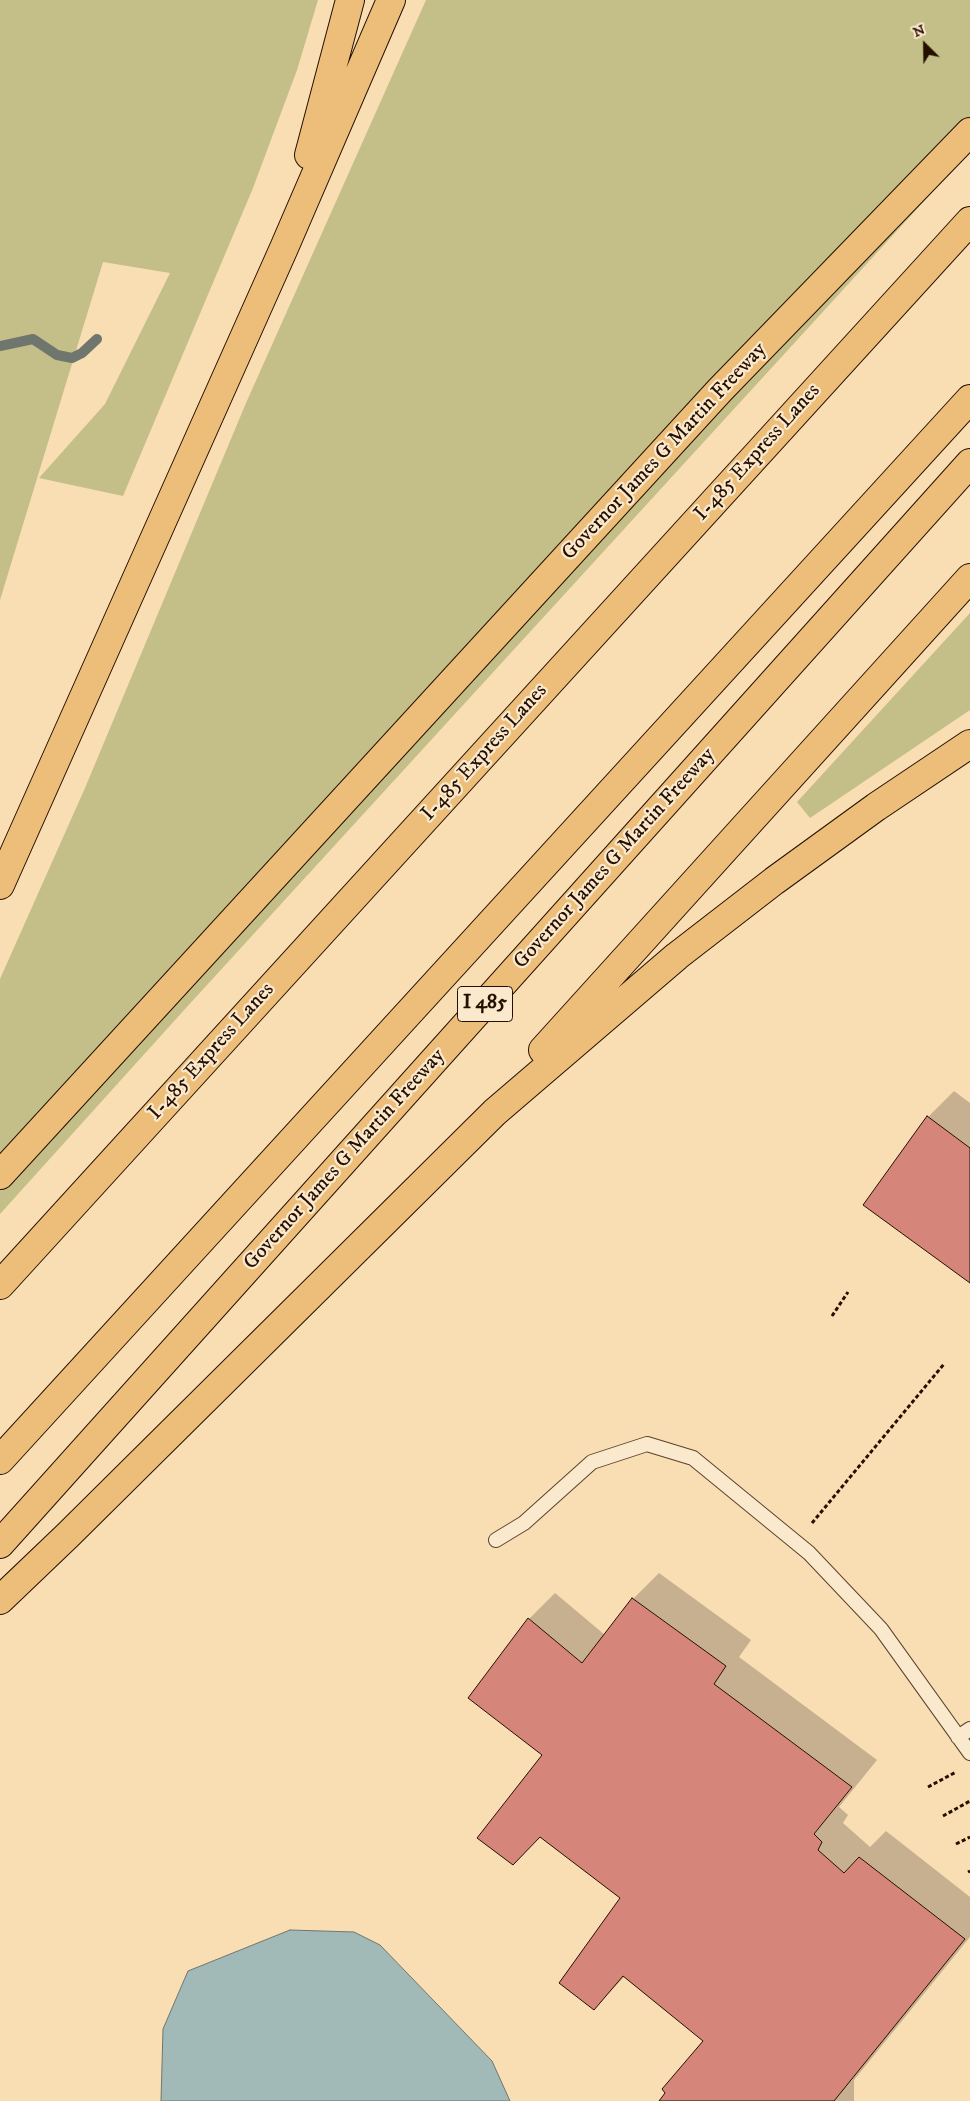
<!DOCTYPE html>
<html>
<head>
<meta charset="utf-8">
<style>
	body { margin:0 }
	#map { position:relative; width:970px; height:2101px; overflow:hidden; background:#f9ddb3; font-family:"IM FELL DW Pica",serif }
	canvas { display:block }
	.north { position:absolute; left:900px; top:20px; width:50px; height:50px; -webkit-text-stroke:4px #fbe9ce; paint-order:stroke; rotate:337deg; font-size:14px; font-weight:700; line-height:20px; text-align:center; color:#251000 }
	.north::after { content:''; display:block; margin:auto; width:18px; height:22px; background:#251000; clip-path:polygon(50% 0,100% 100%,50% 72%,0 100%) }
</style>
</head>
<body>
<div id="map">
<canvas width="970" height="2101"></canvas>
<div class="north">N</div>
</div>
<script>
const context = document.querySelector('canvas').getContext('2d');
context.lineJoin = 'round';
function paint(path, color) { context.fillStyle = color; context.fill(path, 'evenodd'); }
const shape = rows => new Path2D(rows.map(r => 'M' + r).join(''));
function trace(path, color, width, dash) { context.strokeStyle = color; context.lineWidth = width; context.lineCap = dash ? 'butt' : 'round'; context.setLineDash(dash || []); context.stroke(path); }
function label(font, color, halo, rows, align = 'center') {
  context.font = font + ' "IM FELL DW Pica",serif'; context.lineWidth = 4.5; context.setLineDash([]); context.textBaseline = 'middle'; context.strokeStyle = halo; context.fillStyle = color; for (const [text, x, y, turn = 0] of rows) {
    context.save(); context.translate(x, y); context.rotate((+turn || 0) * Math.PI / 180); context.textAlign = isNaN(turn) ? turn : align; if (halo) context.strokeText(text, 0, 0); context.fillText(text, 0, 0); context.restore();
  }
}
const green = shape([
	[0,0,318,0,297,70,253,188,123,496,39,478,105,404,170,273,103,262,0,600],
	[426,0,970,0,970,151,185,1009,0,1214,0,979,85,788,246,403],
	[970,613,970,710,810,818,797,802]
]);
const water = shape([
	[290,1930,354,1932,380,1945,492,2061,510,2101,161,2101,163,2029,188,1971,290,1930]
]);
const shadow = shape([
	[954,1091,970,1103,970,1282,928,1117],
	[659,1573,751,1640,739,1657,877,1760,839,1807,848,1815,843,1823,870,1847,886,1831,970,1897,970,1937,854,2080,854,2101,660,2101,705,2040,625,1976,594,2009,622,1898,543,1755,470,1697,529,1619,555,1593,605,1635,633,1599]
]);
const stream = shape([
	[0,346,33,339,57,355,72,358,82,353,97,339]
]);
const building = shape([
	[927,1116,970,1148,970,1283,863,1205,927,1116],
	[632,1598,726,1666,714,1684,852,1787,814,1834,822,1842,818,1850,844,1873,859,1857,965,1939,834,2101,659,2101,665,2093,662,2089,703,2041,623,1976,594,2010,559,1983,620,1898,540,1837,513,1865,477,1838,542,1755,468,1698,528,1618,582,1663,632,1598]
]);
const path = shape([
	[832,1316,848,1292],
	[812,1523,944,1364],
	[928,1787,956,1772],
	[943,1816,970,1801],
	[956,1844,970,1837],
	[968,1872,970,1871]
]);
const service = shape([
	[496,1540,524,1523,592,1462,647,1444,693,1458,809,1553,881,1629,970,1753],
	[958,1737,970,1729]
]);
const motorway = shape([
	[309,155,350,0],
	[0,885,284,248,391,0],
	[543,1050,970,578],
	[0,1175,720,390,970,132],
	[0,1285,970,221],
	[0,1460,970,399],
	[0,1544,970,463],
	[0,1600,68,1535,495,1112,677,956,774,881,876,807,970,744]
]);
const shields = [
	[485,1004,55]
];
const shieldNames = [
	["I 485",485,1004]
];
const streetNames = [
	["Governor James G Martin Freeway",665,452,-47],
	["I-485 Express Lanes",758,453,-48],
	["I-485 Express Lanes",485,753,-48],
	["Governor James G Martin Freeway",615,859,-48],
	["I-485 Express Lanes",212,1052,-48],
	["Governor James G Martin Freeway",345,1160,-48]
];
paint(green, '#c4bf88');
paint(water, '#a1bab7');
trace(water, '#6f766e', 1);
paint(shadow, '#0003');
trace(stream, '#6f766e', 10);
paint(building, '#d5857a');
trace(building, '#251000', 1);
trace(service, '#5a432d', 16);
trace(motorway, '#251000', 30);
trace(path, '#251000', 3, [4, 2.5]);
trace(service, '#fbe9ce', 14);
trace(motorway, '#ecbe7a', 28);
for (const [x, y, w] of shields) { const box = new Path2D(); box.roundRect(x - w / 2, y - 17.5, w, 35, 4); context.fillStyle = '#fbe9ce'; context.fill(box); trace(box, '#251000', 1); }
label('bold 20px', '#251000', null, shieldNames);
label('21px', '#251000', '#fbe9ce', streetNames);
</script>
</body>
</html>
